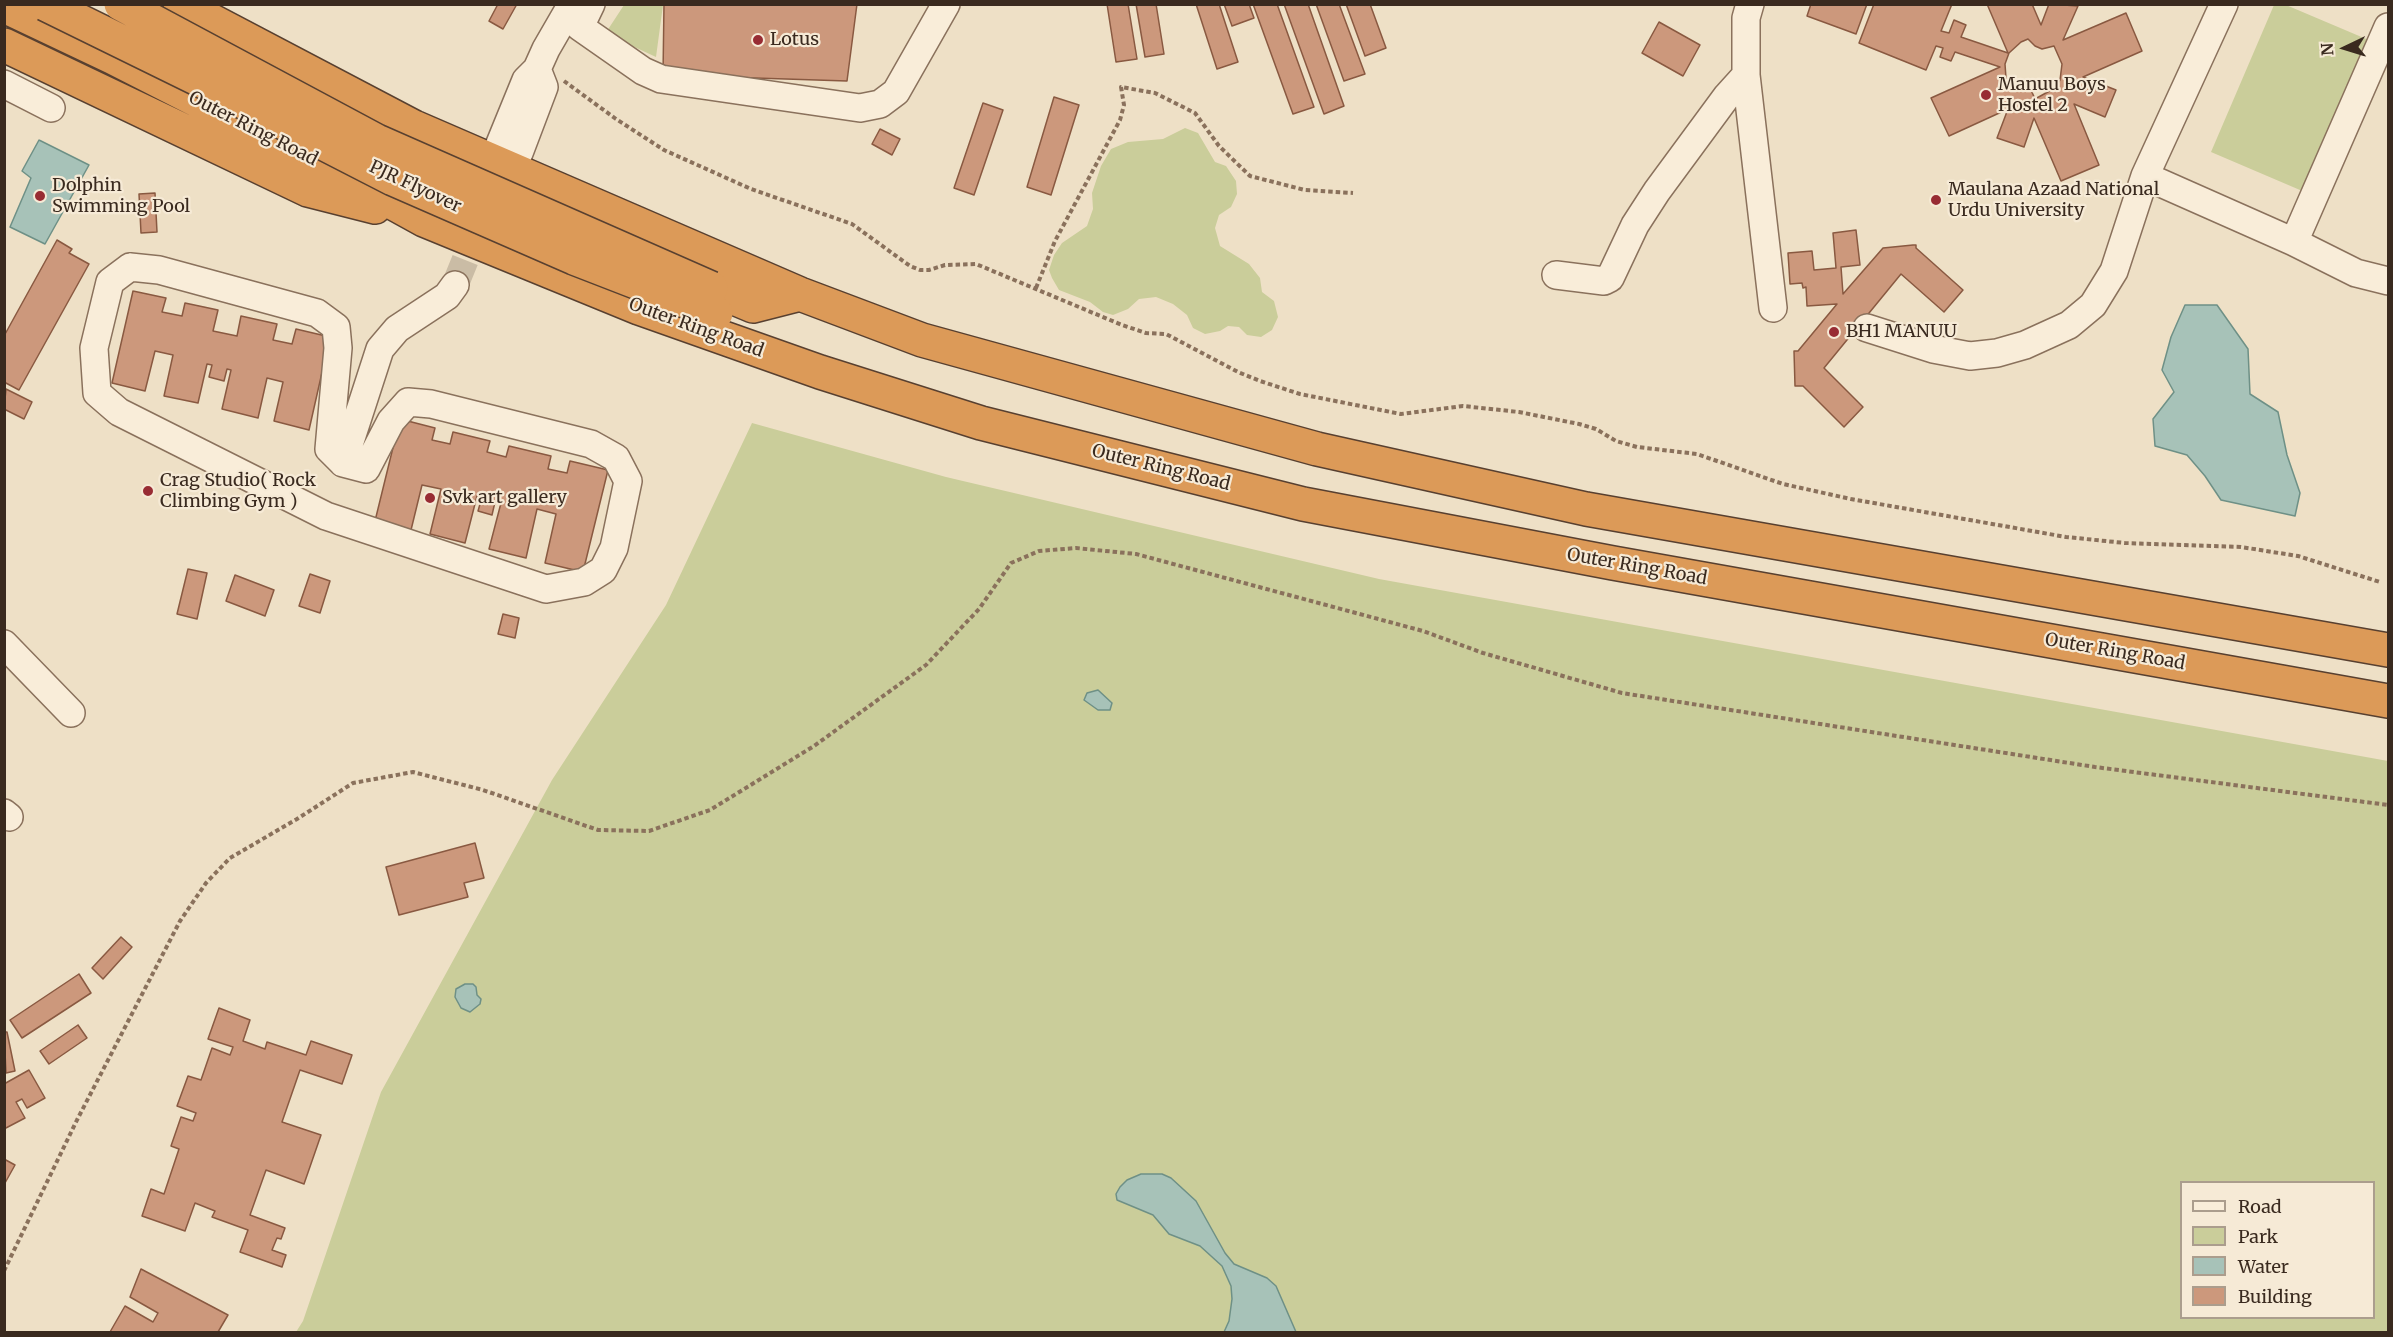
<!DOCTYPE html>
<html>
<head>
<meta charset="utf-8">
<style>
	body { margin:0 }
	#map { position:relative; width:2393px; height:1337px; overflow:hidden; background:#eee0c6; font-family:Merriweather,serif }
	canvas { display:block }
	.frame { position:absolute; inset:0; border:6px solid #3a2a1f; pointer-events:none }
	.legend { position:absolute; left:2180px; top:1181px; width:195px; height:138px; box-sizing:border-box; background:#f6ead6; border:2px solid #ab9d8d; margin:0; padding:8px 10px; list-style:none; font-size:18px; color:#3a2a1f }
	.legend li { display:flex; align-items:center; gap:12px; height:30px }
	.legend b { width:30px; border:2px solid #ab9d8d }
	.north { position:absolute; left:2315px; top:18px; width:60px; height:60px; -webkit-text-stroke:4px #f6ead6; paint-order:stroke; rotate:266deg; font-size:16px; font-weight:700; line-height:24px; text-align:center; color:#3a2a1f }
	.north::after { content:''; display:block; margin:auto; width:21px; height:27px; background:#3a2a1f; clip-path:polygon(50% 0,100% 100%,50% 72%,0 100%) }
</style>
</head>
<body>
<div id="map">
<canvas width="2393" height="1337"></canvas>
<div class="frame"></div>
<ul class="legend">
<li><b style="height:8px;background:#f9edd9"></b>Road</li>
<li><b style="height:16px;background:#cacd9a"></b>Park</li>
<li><b style="height:16px;background:#a7c2b8"></b>Water</li>
<li><b style="height:16px;background:#cc987c"></b>Building</li>
</ul>
<div class="north">N</div>
</div>
<script>
const context = document.querySelector('canvas').getContext('2d');
context.lineJoin = 'round';
function paint(path, color) { context.fillStyle = color; context.fill(path, 'evenodd'); }
const shape = rows => new Path2D(rows.map(r => 'M' + r).join(''));
function trace(path, color, width, dash) { context.strokeStyle = color; context.lineWidth = width; context.lineCap = dash ? 'butt' : 'round'; context.setLineDash(dash || []); context.stroke(path); }
function label(font, color, halo, rows, align = 'center') {
  context.font = font + ' Merriweather,serif'; context.lineWidth = 4.5; context.setLineDash([]); context.textBaseline = 'middle'; context.strokeStyle = halo; context.fillStyle = color; for (const [text, x, y, turn = 0] of rows) {
    context.save(); context.translate(x, y); context.rotate((+turn || 0) * Math.PI / 180); context.textAlign = isNaN(turn) ? turn : align; if (halo) context.strokeText(text, 0, 0); context.fillText(text, 0, 0); context.restore();
  }
}
const green = shape([
	[624,5,663,5,656,57,613,37,607,31],
	[2274,5,2286,5,2371,41,2307,193,2211,152],
	[1185,128,1198,133,1215,162,1226,166,1236,181,1237,194,1231,207,1219,215,1215,228,1220,246,1249,264,1260,278,1262,292,1274,301,1278,317,1272,330,1261,337,1247,335,1239,327,1228,326,1220,331,1205,334,1193,328,1187,315,1173,304,1156,297,1139,299,1128,309,1113,315,1103,312,1090,302,1059,290,1052,278,1049,270,1054,255,1062,243,1087,226,1093,209,1092,193,1101,166,1111,149,1128,142,1163,139],
	[752,423,946,477,1379,579,2388,761,2388,1332,296,1332,303,1321,381,1092,552,780,666,605],
	[2182,1182,2374,1182,2374,1318,2182,1318]
]);
const water = shape([
	[39,140,89,165,45,244,10,227,31,178,22,171,39,140],
	[2185,305,2217,305,2248,349,2250,394,2278,412,2287,455,2300,493,2295,516,2221,500,2205,476,2187,455,2155,446,2153,419,2174,392,2162,370,2171,337,2185,305],
	[1098,690,1112,703,1110,710,1098,710,1084,700,1087,693,1098,690],
	[465,984,473,984,476,987,477,995,481,999,480,1004,470,1012,461,1008,455,997,456,989,465,984],
	[1141,1174,1162,1174,1171,1178,1196,1201,1225,1253,1234,1264,1267,1278,1276,1286,1296,1332,1224,1332,1229,1321,1232,1299,1231,1286,1222,1266,1200,1246,1169,1234,1153,1215,1117,1200,1116,1194,1120,1187,1127,1180,1141,1174]
]);
const building = shape([
	[498,4,517,4,503,29,489,21,498,4],
	[664,4,857,4,847,81,663,75,664,4],
	[1107,4,1128,4,1137,59,1116,62,1107,4],
	[1136,4,1156,4,1164,54,1145,57,1136,4],
	[1196,4,1219,4,1238,62,1217,69,1196,4],
	[1224,4,1249,4,1254,18,1232,26,1224,4],
	[1253,4,1277,4,1314,107,1293,114,1253,4],
	[1284,4,1308,4,1344,106,1324,114,1284,4],
	[1316,4,1339,4,1365,74,1344,81,1316,4],
	[1346,4,1370,4,1386,48,1365,56,1346,4],
	[1811,4,1867,4,1856,34,1807,16,1811,4],
	[1874,4,1952,4,1941,31,1949,33,1954,20,1966,25,1961,37,2008,53,1987,4,2032,4,2041,25,2049,4,2078,6,2063,40,2126,13,2142,51,2083,77,2116,90,2105,117,2074,104,2099,165,2061,181,2034,118,2024,147,1997,138,2008,109,1949,136,1931,98,2000,67,1955,52,1951,61,1940,57,1943,48,1936,46,1926,70,1859,43,1874,4],
	[2028,39,2035,46,2042,49,2054,46,2062,64,2060,80,2055,88,2035,99,2031,90,2023,84,2014,87,2006,78,2005,64,2009,53,2021,42,2028,39],
	[1659,22,1700,45,1683,76,1642,53,1659,22],
	[1054,97,1079,105,1051,195,1027,187,1054,97],
	[983,103,1003,110,974,195,954,188,983,103],
	[880,129,900,139,892,155,872,144,880,129],
	[155,193,157,232,141,233,139,194,155,193],
	[1856,230,1860,265,1841,267,1843,294,1883,248,1913,245,1916,245,1916,248,1963,290,1944,312,1901,274,1824,368,1863,407,1844,427,1803,386,1795,386,1794,351,1798,351,1837,304,1807,306,1806,287,1803,288,1802,283,1790,284,1788,253,1812,251,1814,270,1836,268,1833,233,1856,230],
	[57,240,72,249,69,253,89,264,19,390,4,382,4,336,57,240],
	[133,291,166,298,162,312,182,316,185,303,218,310,213,331,237,336,241,316,277,324,273,340,292,344,296,329,330,337,309,430,274,421,283,382,267,378,258,418,222,409,231,370,227,369,224,381,209,377,212,365,207,364,198,403,164,396,173,355,155,351,145,391,112,383,133,291],
	[6,389,32,402,24,419,4,409,6,389],
	[400,419,435,428,432,440,450,444,453,432,490,441,487,452,506,457,509,446,551,456,548,469,567,473,570,461,608,470,583,572,545,563,556,514,537,509,526,558,489,549,501,503,495,502,492,515,478,511,482,497,477,496,465,543,430,534,441,489,422,485,411,530,375,521,400,419],
	[188,569,207,573,197,619,177,614,188,569],
	[310,574,330,581,320,613,299,606,310,574],
	[235,575,274,590,265,616,226,601,235,575],
	[503,614,519,618,515,638,498,634,503,614],
	[475,843,484,878,464,883,468,897,399,915,386,867,475,843],
	[121,937,132,947,103,979,92,968,121,937],
	[79,974,91,993,22,1038,10,1020,79,974],
	[219,1008,250,1020,243,1041,265,1049,267,1042,306,1055,311,1041,352,1055,342,1084,300,1070,282,1122,321,1135,304,1184,266,1170,250,1215,285,1228,281,1239,277,1238,272,1250,286,1255,282,1267,240,1252,248,1230,212,1217,215,1211,195,1203,185,1231,142,1216,151,1189,164,1194,179,1149,171,1146,181,1117,193,1121,196,1113,177,1106,188,1076,201,1080,212,1048,230,1055,233,1047,208,1039,219,1008],
	[78,1025,87,1038,49,1064,40,1051,78,1025],
	[4,1032,7,1032,15,1071,6,1073,4,1032],
	[29,1070,45,1098,27,1108,22,1099,16,1102,25,1118,4,1129,4,1084,29,1070],
	[4,1159,15,1165,5,1183,4,1183,4,1159],
	[141,1269,228,1315,218,1332,110,1332,125,1306,153,1322,158,1313,130,1297,141,1269]
]);
const minorTunnel = shape([
	[455,285,481,221]
]);
const path = shape([
	[564,81,616,119,664,150,751,189,852,224,910,266,920,270,929,270,945,265,976,264,1122,325,1146,333,1166,334,1238,372,1260,381,1300,394,1401,414,1463,406,1519,412,1579,424,1596,429,1616,441,1637,447,1697,454,1783,484,1851,499,2066,537,2125,543,2241,547,2298,556,2380,582],
	[1036,288,1055,241,1120,120,1124,105,1121,87,1155,93,1195,113,1219,146,1250,176,1305,190,1353,193],
	[4,1271,77,1120,180,921,206,883,230,858,297,819,353,783,413,772,483,790,598,830,649,831,710,810,814,746,926,665,979,609,1011,563,1039,551,1076,548,1136,554,1423,631,1483,653,1622,693,2095,767,2388,805]
]);
const minor = shape([
	[591,4,580,27,643,71,661,79,860,108,880,104,896,92,946,4],
	[1750,4,1746,18,1746,75,1773,308],
	[537,69,544,87,519,153,506,159,499,146,526,80,537,69,546,49,572,4],
	[4,84,51,108],
	[2145,176,2294,242,2356,273,2388,281],
	[2294,242,2388,27],
	[130,267,159,270,317,313,336,327,338,348,329,449,343,463,366,469,391,421,408,402,431,404,591,444,616,458,628,481,614,548,603,570,584,582,546,589,326,516,119,412,97,393,94,348,110,282,130,267],
	[1556,275,1604,281,1610,278,1635,225,1657,191,1727,96,1746,75],
	[1867,328,1933,349,1970,356,1997,353,2025,345,2069,325,2093,305,2114,271,2145,176,2224,4],
	[343,463,380,349,397,329,447,296,455,285],
	[4,644,71,713],
	[4,813,9,817]
]);
const highway = shape([
	[180,4,414,127,800,294,922,340,1317,449,1586,509,2388,650],
	[4,6,112,57,326,166,424,220,639,308,820,372,981,423,1303,504,1613,563,2388,701],
	[4,45,308,190,375,207],
	[722,293,753,306,800,294]
]);
const highwayBridge = shape([
	[45,4,206,83,393,179,574,258,716,313],
	[121,4,377,141,711,288]
]);
const markers = [
	[758,40,6,"#982c33"],
	[1986,95,6,"#982c33"],
	[40,196,6,"#982c33"],
	[1936,200,6,"#982c33"],
	[1834,332,6,"#982c33"],
	[148,491,6,"#982c33"],
	[430,498,6,"#982c33"]
];
const poiNames = [
	["Lotus",770,40],
	["Manuu Boys",1998,85],
	["Hostel 2",1998,106],
	["Dolphin",52,186],
	["Swimming Pool",52,207],
	["Maulana Azaad National",1948,190],
	["Urdu University",1948,211],
	["BH1 MANUU",1846,332],
	["Crag Studio( Rock",160,481],
	["Climbing Gym )",160,502],
	["Svk art gallery",442,498]
];
const streetNames = [
	["Outer Ring Road",253,129,27],
	["PJR Flyover",415,187,25],
	["Outer Ring Road",696,328,20],
	["Outer Ring Road",1161,468,14],
	["Outer Ring Road",1637,567,10],
	["Outer Ring Road",2115,652,10]
];
paint(green, '#cacd9a');
paint(water, '#a7c2b8');
trace(water, '#6e9086', 1.5);
paint(building, '#cc987c');
trace(building, '#895941', 1.5);
trace(minorTunnel, '#cabca5', 27, [27, 14]);
trace(minor, '#8a715c', 30);
trace(highway, '#584030', 36);
trace(path, '#8a715c', 4, [4.5, 3]);
trace(minor, '#f9edd9', 27);
trace(highway, '#dc9a58', 33);
trace(highwayBridge, '#584030', 36, []);
trace(highwayBridge, '#dc9a58', 33);
for (const [x, y, r, color] of markers) { const dot = new Path2D(); dot.arc(x, y, r, 0, 2 * Math.PI); context.fillStyle = color; context.fill(dot); trace(dot, '#f6ead6', 2); }
label('18px', '#3a2a1f', '#f6ead6', poiNames, 'left');
label('18px', '#3a2a1f', '#f6ead6', streetNames);
</script>
</body>
</html>
